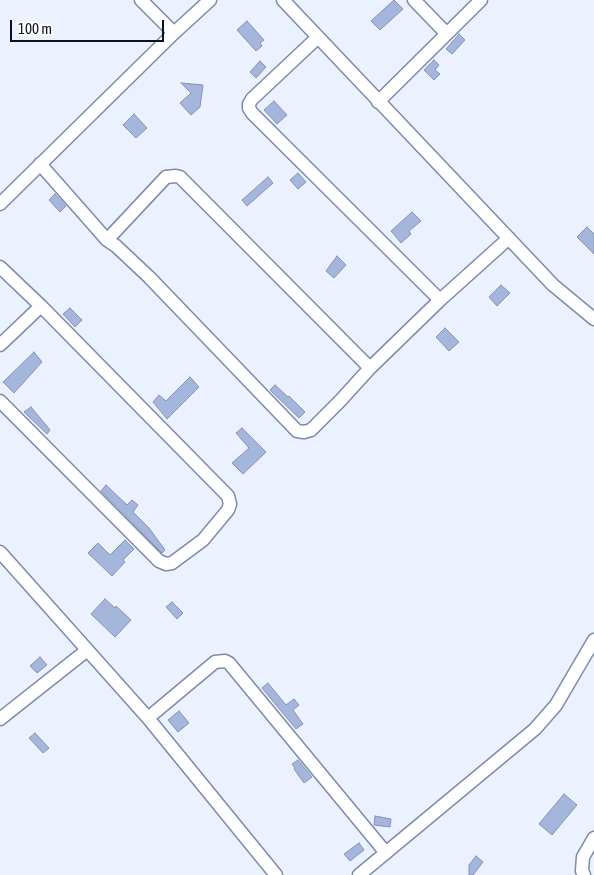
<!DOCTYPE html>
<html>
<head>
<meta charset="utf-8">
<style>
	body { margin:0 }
	#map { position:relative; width:594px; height:875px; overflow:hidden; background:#ebf1ff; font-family:"Asap Condensed",sans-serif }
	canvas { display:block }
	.scale { position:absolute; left:10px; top:20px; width:154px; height:22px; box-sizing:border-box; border:2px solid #0e121e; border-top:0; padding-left:6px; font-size:15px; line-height:18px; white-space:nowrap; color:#0e121e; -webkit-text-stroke:4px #fefefe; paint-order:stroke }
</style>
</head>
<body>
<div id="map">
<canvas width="594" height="875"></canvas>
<div class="scale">100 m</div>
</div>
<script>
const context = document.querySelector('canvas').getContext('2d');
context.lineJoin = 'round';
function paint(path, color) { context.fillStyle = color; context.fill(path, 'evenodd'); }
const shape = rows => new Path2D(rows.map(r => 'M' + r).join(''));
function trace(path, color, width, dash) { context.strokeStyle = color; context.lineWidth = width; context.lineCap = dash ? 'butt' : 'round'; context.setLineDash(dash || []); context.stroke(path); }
const building = shape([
	[394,0,403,9,380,30,371,21,394,0],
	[247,21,264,40,260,43,262,46,256,51,237,30,247,21],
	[459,34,465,40,452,54,446,49,459,34],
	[434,60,439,65,435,70,440,74,434,80,424,70,434,60],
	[260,61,266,67,256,78,250,72,260,61],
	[181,83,203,85,200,107,191,115,180,103,191,93,181,83],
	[274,101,287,115,277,124,264,110,274,101],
	[134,114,147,128,136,138,123,125,134,114],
	[298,173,306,182,298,189,290,180,298,173],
	[268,177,273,183,247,206,242,200,268,177],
	[55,194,66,206,60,212,49,200,55,194],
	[412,212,421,221,409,231,411,234,401,243,391,231,412,212],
	[587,227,594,234,594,254,577,237,587,227],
	[337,256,346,265,334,278,326,271,337,256],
	[501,285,510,293,497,306,489,297,501,285],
	[70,308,82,320,75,327,63,314,70,308],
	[445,328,459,342,449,351,436,337,445,328],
	[34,352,42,362,14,393,3,382,34,352],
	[190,377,199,387,167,419,153,402,159,395,166,401,190,377],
	[275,385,288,397,289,396,305,412,299,418,270,390,275,385],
	[31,407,50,430,47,434,24,412,31,407],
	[242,428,266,452,243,474,232,463,249,448,236,433,242,428],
	[106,485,127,505,132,500,138,505,133,512,149,528,165,550,162,553,101,491,106,485],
	[125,540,134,549,123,560,125,562,112,576,88,553,98,543,110,555,125,540],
	[105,599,115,608,116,606,131,620,115,637,91,614,105,599],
	[172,602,183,613,177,619,166,607,172,602],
	[40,657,47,665,37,673,30,666,40,657],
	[268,683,286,705,294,699,299,705,293,710,303,724,296,729,262,688,268,683],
	[179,711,189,723,178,732,168,720,179,711],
	[35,733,49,748,43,753,29,738,35,733],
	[298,760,312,777,304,783,294,769,295,768,292,764,298,760],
	[564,794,577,805,552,835,539,824,564,794],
	[375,816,391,819,390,827,374,825,375,816],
	[359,843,364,850,350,861,344,854,359,843],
	[476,856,483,862,473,875,469,875,469,865,476,856]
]);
const minor = shape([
	[141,0,174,33],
	[283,0,553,285,594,319],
	[414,0,446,33],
	[317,38,252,99,249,104,249,108,252,113,440,300],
	[378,102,481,0],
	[40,164,107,240,116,246,149,277,297,431,304,432,311,430,340,401,370,368,440,300,509,238],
	[0,204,174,33,210,0],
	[107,240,166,177,176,176,180,177,370,368],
	[0,267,41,306,228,496,230,504,228,510,203,540,172,563,166,564,159,561,0,401],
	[0,345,41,306],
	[0,552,148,718,276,875],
	[148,718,215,662,225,661,229,663,386,853],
	[0,719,86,651],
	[359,875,535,729,556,705,594,640],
	[584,875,582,871,583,857,594,838]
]);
paint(building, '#a5b6dc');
trace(building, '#8592b1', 1);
trace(minor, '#7d8aa9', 15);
trace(minor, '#fff', 12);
</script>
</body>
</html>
